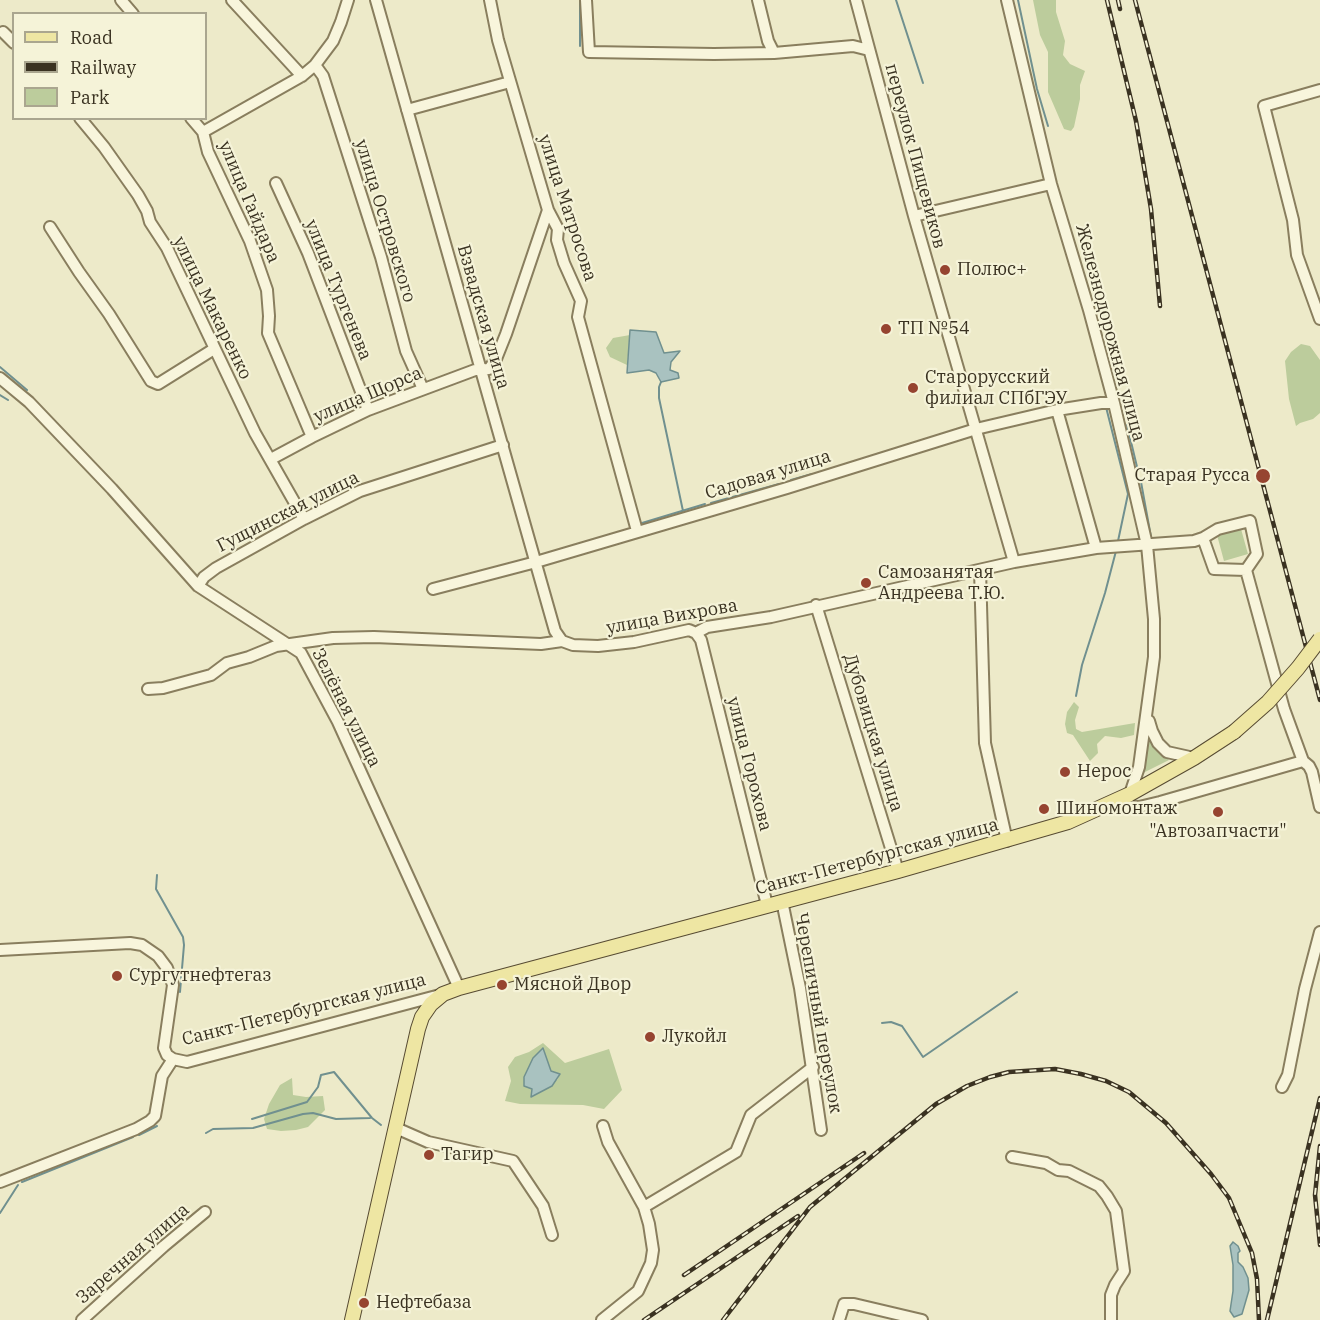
<!DOCTYPE html>
<html>
<head>
<meta charset="utf-8">
<style>
	body { margin:0 }
	#map { position:relative; width:1320px; height:1320px; overflow:hidden; background:#edeac9; font-family:"IBM Plex Serif",serif }
	canvas { display:block }
	.legend { position:absolute; left:12px; top:12px; width:195px; height:108px; box-sizing:border-box; background:#f5f3d8; border:2px solid #aaa68f; margin:0; padding:8px 10px; list-style:none; font-size:18px; color:#3a3221 }
	.legend li { display:flex; align-items:center; gap:12px; height:30px }
	.legend b { width:30px; border:2px solid #aaa68f }
</style>
</head>
<body>
<div id="map">
<canvas width="1320" height="1320"></canvas>
<ul class="legend">
<li><b style="height:8px;background:#eee6a3"></b>Road</li>
<li><b style="height:8px;background:#3a3221"></b>Railway</li>
<li><b style="height:16px;background:#bccc9c"></b>Park</li>
</ul>
</div>
<script>
const context = document.querySelector('canvas').getContext('2d');
context.lineJoin = 'round';
function paint(path, color) { context.fillStyle = color; context.fill(path, 'evenodd'); }
const shape = rows => new Path2D(rows.map(r => 'M' + r).join(''));
function trace(path, color, width, dash) { context.strokeStyle = color; context.lineWidth = width; context.lineCap = dash ? 'butt' : 'round'; context.setLineDash(dash || []); context.stroke(path); }
function label(font, color, halo, rows, align = 'center') {
  context.font = font + ' "IBM Plex Serif",serif'; context.lineWidth = 4.5; context.setLineDash([]); context.textBaseline = 'middle'; context.strokeStyle = halo; context.fillStyle = color; for (const [text, x, y, turn = 0] of rows) {
    context.save(); context.translate(x, y); context.rotate((+turn || 0) * Math.PI / 180); context.textAlign = isNaN(turn) ? turn : align; if (halo) context.strokeText(text, 0, 0); context.fillText(text, 0, 0); context.restore();
  }
}
const green = shape([
	[1033,0,1056,0,1056,12,1065,41,1063,55,1070,64,1085,71,1080,85,1080,99,1074,127,1071,131,1064,129,1048,92,1048,52,1040,35],
	[630,335,627,365,610,357,606,348,613,338],
	[1301,344,1310,346,1320,360,1320,413,1313,419,1300,423,1296,426,1289,399,1285,361,1291,352],
	[1241,529,1248,554,1224,561,1217,535],
	[1074,702,1079,707,1075,720,1076,729,1082,732,1135,723,1134,735,1121,738,1105,736,1097,744,1098,753,1090,761,1073,735,1067,733,1065,724,1067,712],
	[1149,738,1169,760,1143,773],
	[543,1043,565,1063,609,1049,622,1090,604,1109,583,1105,520,1104,505,1101,511,1081,508,1067,515,1057,529,1052],
	[543,1048,551,1071,559,1074,558,1079,531,1096],
	[292,1078,293,1095,306,1097,323,1096,325,1110,308,1127,296,1130,281,1131,267,1129,264,1119,269,1104,280,1085]
]);
const water = shape([
	[630,330,656,332,664,353,680,351,671,362,670,370,678,373,679,378,661,382,656,373,649,370,627,373,630,330],
	[543,1048,551,1071,560,1074,552,1086,531,1097,532,1089,524,1086,524,1077,533,1058,543,1048],
	[1233,1242,1238,1246,1240,1251,1238,1253,1238,1262,1243,1267,1248,1278,1249,1290,1242,1314,1234,1317,1230,1311,1233,1291,1233,1265,1230,1246,1233,1242]
]);
const stream = shape([
	[580,0,580,46],
	[896,0,923,83],
	[1018,0,1037,89,1048,126],
	[0,367,27,390],
	[661,382,659,387,659,398,683,511],
	[0,395,8,400],
	[1106,407,1128,494,1118,541],
	[1127,425,1138,471],
	[791,480,812,474],
	[1141,482,1151,537],
	[711,503,779,484],
	[642,523,705,504],
	[1076,696,1082,665,1105,593,1116,551],
	[157,875,156,889,183,937,184,945,180,992],
	[882,1023,891,1022,902,1026,923,1057,1017,992],
	[252,1119,307,1102,318,1087,321,1075,334,1072,372,1118,381,1125],
	[206,1133,213,1129,253,1128,303,1114,313,1113,336,1119,370,1118],
	[139,1135,157,1126],
	[22,1182,133,1137],
	[0,1213,18,1185]
]);
const minor = shape([
	[121,0,133,14],
	[232,0,302,76],
	[376,0,555,631,562,641],
	[490,0,498,40,548,210,558,229,557,240,564,263,581,301,578,317,637,531],
	[586,0,589,52,714,54,774,53,853,46,869,50],
	[758,0,768,41,774,53],
	[856,0,914,216,1014,562],
	[1007,0,1051,184,1089,310,1114,403,1147,545,1154,619,1154,657,1139,767,1130,794],
	[3,32,14,43],
	[315,65,323,76,381,257,406,351,423,389],
	[1320,90,1264,106,1293,220,1297,255,1320,319],
	[407,110,510,82],
	[80,118,104,147,138,195,147,211,150,222,167,248,255,433,304,519],
	[191,118,203,132,208,152,250,241,267,290,269,316,268,333,312,437],
	[203,132,302,76,315,65,333,41,341,22,348,0],
	[276,183,308,253,368,410],
	[914,216,1051,184],
	[50,227,79,272,109,314,151,381,158,384,214,349],
	[0,378,29,402,112,489,198,586,301,653,338,722,459,988],
	[1057,410,1096,548],
	[271,459,312,437,368,410,475,370,489,369,496,359,506,334,548,210],
	[980,570,985,743,1007,841],
	[1246,570,1284,709,1303,761],
	[198,586,204,577,216,568,304,519,360,491,503,445],
	[433,589,536,562,787,488,976,429,1057,410,1101,403,1114,403],
	[816,605,898,871],
	[696,633,701,640,767,905],
	[148,689,163,688,211,675,227,663,249,657,276,646,333,638,374,637,541,644,562,641,573,645,598,646,634,642,689,630,696,633,707,627,771,617,1014,562,1096,548,1194,541,1203,538,1218,529,1250,521,1257,554,1246,570,1214,569,1203,538],
	[1149,721,1152,731,1158,743,1167,752,1194,758],
	[1303,761,1309,766,1312,772,1320,807],
	[1108,805,1139,807,1160,802,1303,761],
	[782,901,800,988,821,1130],
	[0,950,130,943,142,945,158,956,167,968,173,985,164,1048,167,1055,173,1059,187,1062,440,995],
	[1282,1087,1288,1075,1305,989,1320,932],
	[396,1128,428,1142,513,1161,543,1206,552,1235],
	[1012,1157,1046,1163,1058,1170,1069,1171,1099,1186,1107,1196,1116,1211,1124,1271,1115,1285,1111,1295,1111,1320],
	[0,1182,136,1129,150,1121,155,1116,162,1076,173,1059],
	[644,1207,736,1152,751,1115,813,1067],
	[82,1320,164,1246,205,1212],
	[602,1320,638,1291,651,1263,653,1250,649,1224,644,1207,608,1142,603,1126],
	[839,1320,844,1304,854,1304,922,1320]
]);
const major = shape([
	[352,1320,418,1029,422,1017,431,1004,443,994,459,988,898,871,1068,822,1130,794,1194,758,1234,732]
]);
const rail = shape([
	[1107,0,1136,121,1144,167,1151,209,1160,306],
	[1118,0,1120,9],
	[1135,0,1320,700],
	[1320,1146,1315,1195,1320,1245],
	[684,1275,864,1153],
	[644,1320,798,1216],
	[723,1320,810,1207,936,1104,967,1086,990,1077,1009,1072,1055,1069,1081,1074,1106,1081,1129,1092,1166,1123,1211,1174,1229,1198,1252,1253,1257,1279,1259,1320],
	[1267,1320,1320,1098]
]);
const majorBridge = shape([
	[1234,732,1268,702,1298,668,1320,639]
]);
const markers = [
	[945,270,6,"#964430"],
	[886,329,6,"#964430"],
	[913,388,6,"#964430"],
	[1263,476,8,"#964430"],
	[866,583,6,"#964430"],
	[1065,772,6,"#964430"],
	[1044,809,6,"#964430"],
	[1218,812,6,"#964430"],
	[117,976,6,"#964430"],
	[502,985,6,"#964430"],
	[650,1037,6,"#964430"],
	[429,1155,6,"#964430"],
	[364,1303,6,"#964430"]
];
const streetNames = [
	["переулок Пищевиков",915,156,75],
	["улица Гайдара",249,202,67],
	["улица Матросова",567,208,72],
	["улица Островского",385,221,73],
	["улица Тургенева",338,290,68],
	["улица Макаренко",212,308,64],
	["Взвадская улица",483,317,74],
	["Железнодорожная улица",1110,333,75],
	["улица Щорса",368,395,-23],
	["Садовая улица",768,475,-17],
	["Гущинская улица",288,512,-27],
	["улица Вихрова",672,617,-10],
	["Зелёная улица",346,708,63],
	["Дубовицкая улица",873,733,73],
	["улица Горохова",749,764,76],
	["Санкт-Петербургская улица",877,857,-15],
	["Санкт-Петербургская улица",304,1010,-14],
	["Черепичный переулок",818,1013,80],
	["Заречная улица",133,1254,-41]
];
const poiNames = [
	["Полюс+",957,270],
	["ТП №54",898,329],
	["Старорусский",925,378],
	["филиал СПбГЭУ",925,399],
	["Старая Русса",1250,476,"right"],
	["Самозанятая",878,573],
	["Андреева Т.Ю.",878,594],
	["Нерос",1077,772],
	["Шиномонтаж",1056,809],
	["\"Автозапчасти\"",1218,832,"center"],
	["Сургутнефтегаз",129,976],
	["Мясной Двор",514,985],
	["Лукойл",662,1037],
	["Тагир",441,1155],
	["Нефтебаза",376,1303]
];
paint(green, '#bccc9c');
paint(water, '#a9c2c0');
trace(water, '#70908f', 1.5);
trace(stream, '#70908f', 2);
trace(minor, '#897e5e', 14);
trace(major, '#574b32', 16);
trace(minor, '#f8f5dc', 10);
trace(major, '#eee6a3', 14);
trace(rail, '#3a3221', 4.5);
trace(rail, '#f5f3d8', 2, [7]);
trace(majorBridge, '#574b32', 16, []);
trace(majorBridge, '#eee6a3', 14);
for (const [x, y, r, color] of markers) { const dot = new Path2D(); dot.arc(x, y, r, 0, 2 * Math.PI); context.fillStyle = color; context.fill(dot); trace(dot, '#f5f3d8', 2); }
label('18px', '#3a3221', '#f5f3d8', streetNames);
label('18px', '#3a3221', '#f5f3d8', poiNames, 'left');
</script>
</body>
</html>
